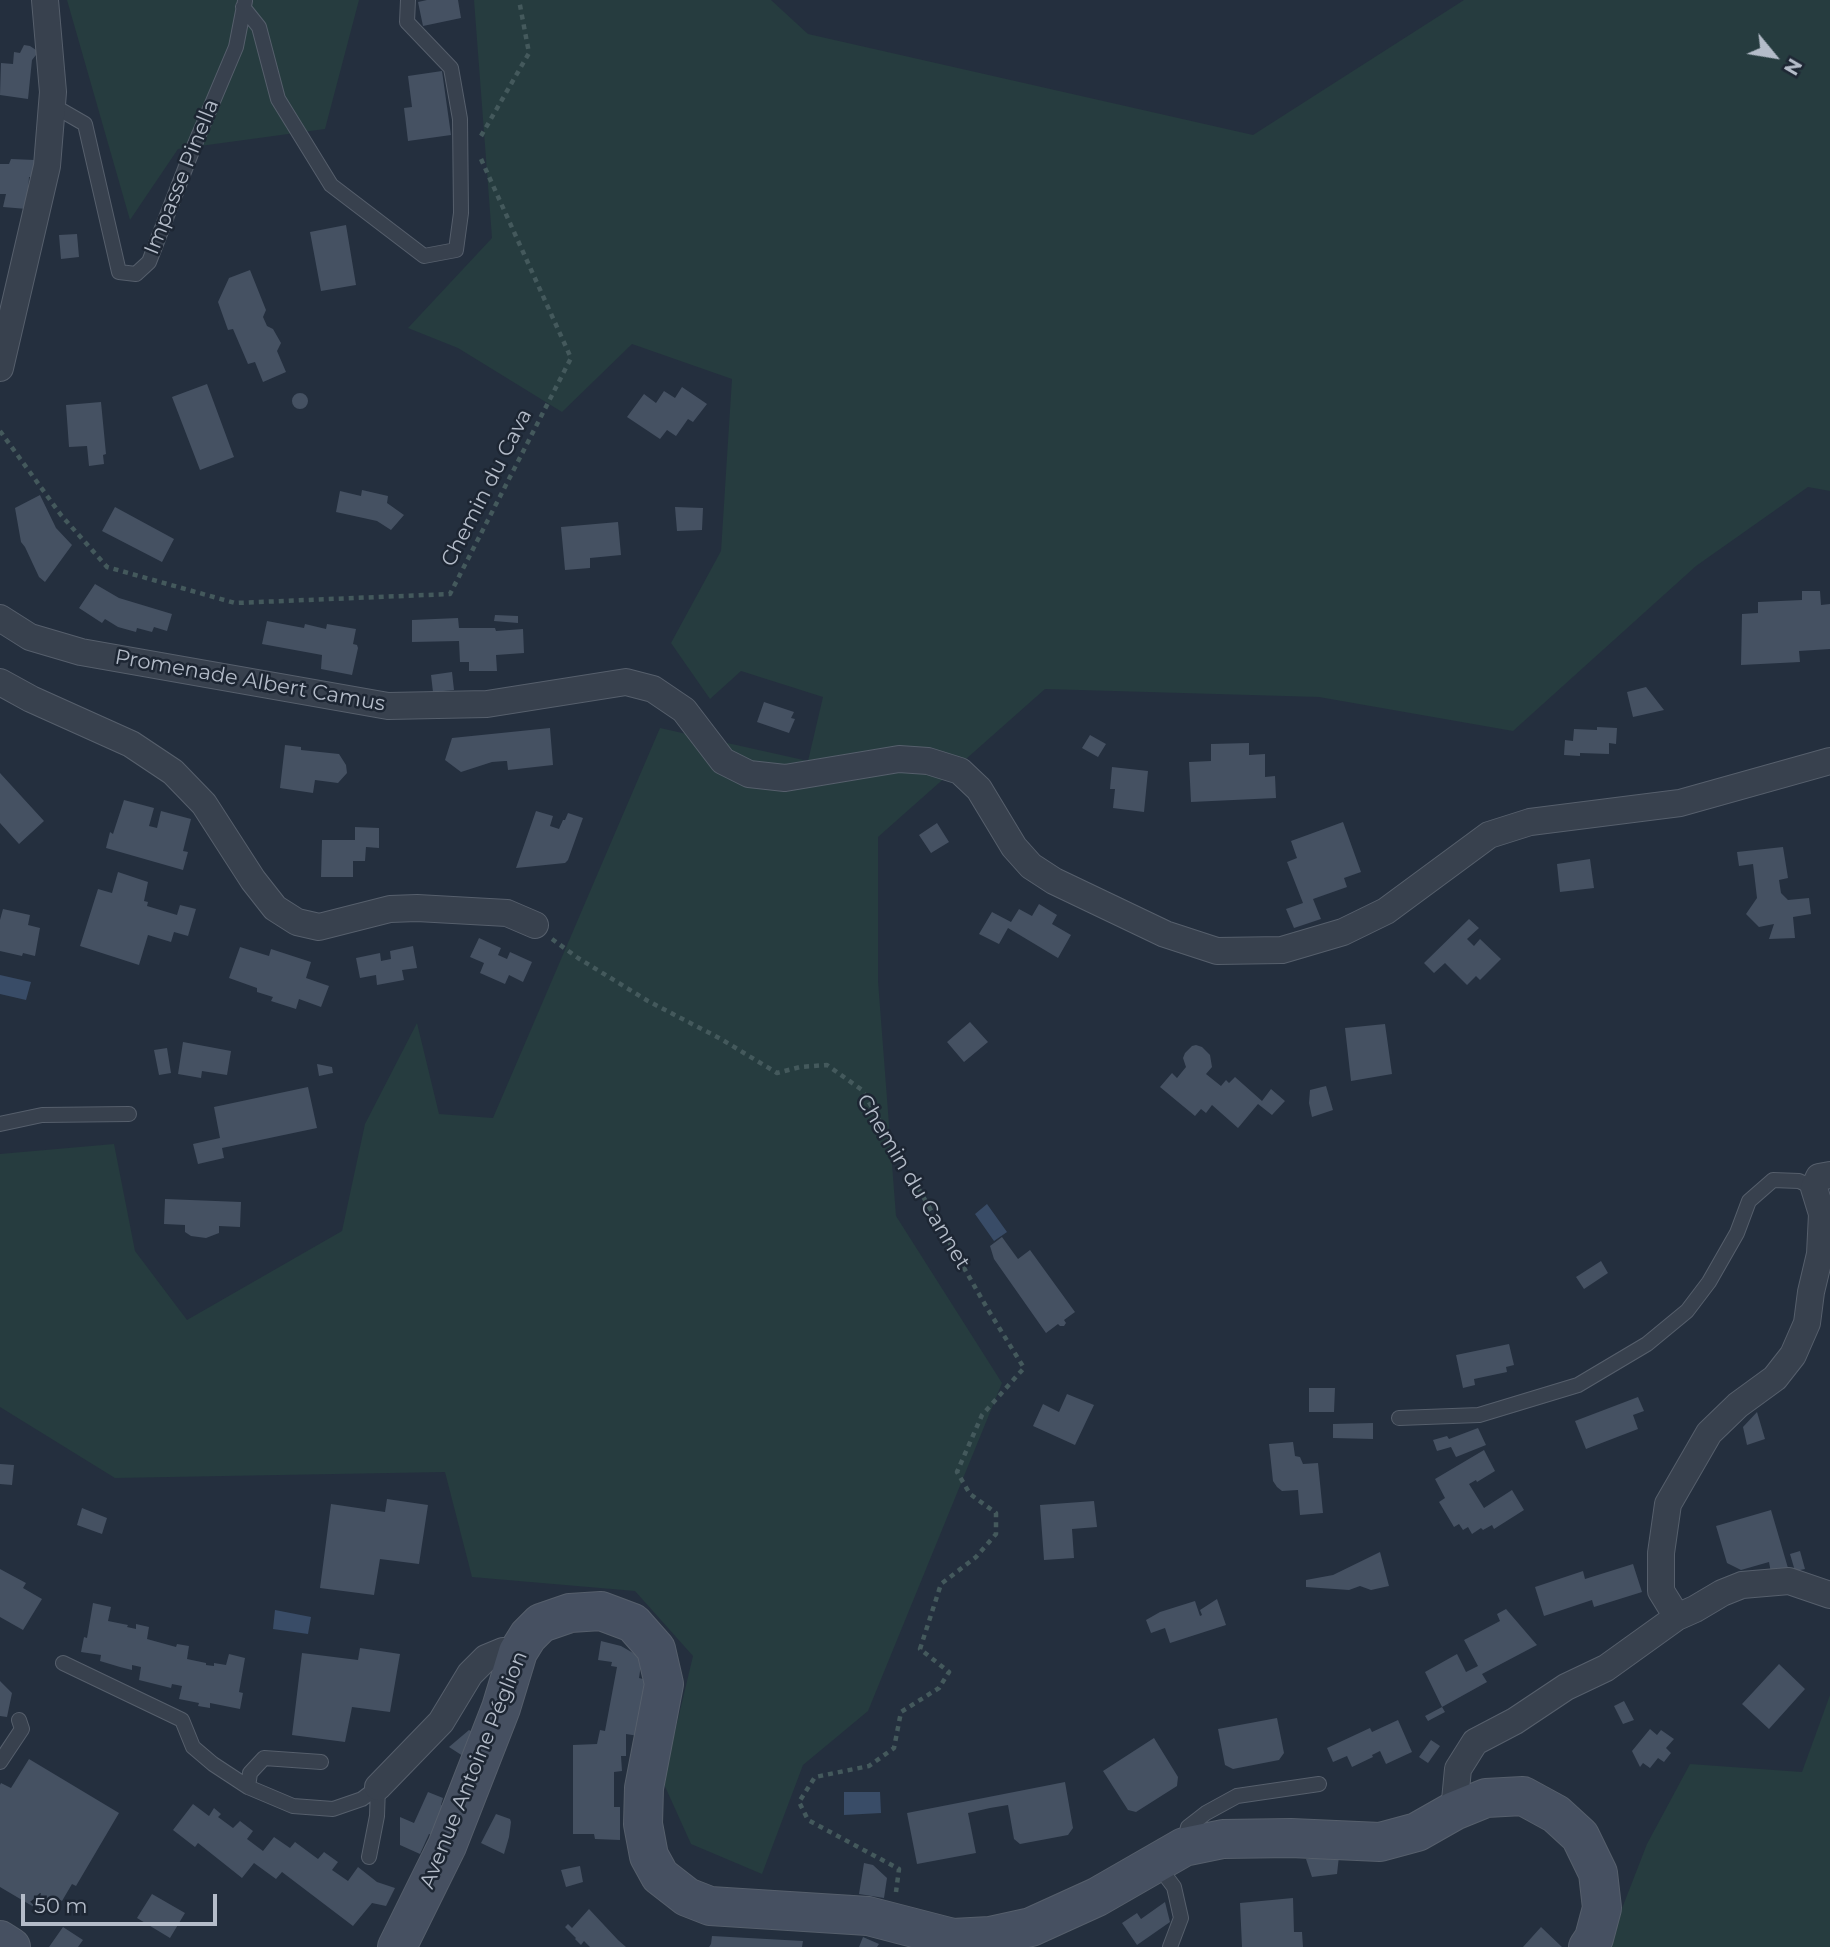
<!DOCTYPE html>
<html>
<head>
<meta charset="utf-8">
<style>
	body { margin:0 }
	#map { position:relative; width:1830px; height:1947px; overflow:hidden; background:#242f3e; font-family:Montserrat,sans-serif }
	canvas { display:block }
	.north { position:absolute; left:1739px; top:21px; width:70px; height:70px; -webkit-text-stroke:5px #1d2633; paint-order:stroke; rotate:120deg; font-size:19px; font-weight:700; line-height:28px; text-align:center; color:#b4bcc9 }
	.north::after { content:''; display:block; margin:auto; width:24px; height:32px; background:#b4bcc9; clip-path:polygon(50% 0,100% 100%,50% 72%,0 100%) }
	.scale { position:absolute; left:21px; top:1894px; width:196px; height:32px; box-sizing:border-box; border:4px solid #b4bcc9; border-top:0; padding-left:9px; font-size:21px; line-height:24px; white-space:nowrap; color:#b4bcc9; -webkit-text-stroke:5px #1d2633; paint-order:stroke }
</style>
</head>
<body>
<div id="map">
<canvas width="1830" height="1947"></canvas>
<div class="north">N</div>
<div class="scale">50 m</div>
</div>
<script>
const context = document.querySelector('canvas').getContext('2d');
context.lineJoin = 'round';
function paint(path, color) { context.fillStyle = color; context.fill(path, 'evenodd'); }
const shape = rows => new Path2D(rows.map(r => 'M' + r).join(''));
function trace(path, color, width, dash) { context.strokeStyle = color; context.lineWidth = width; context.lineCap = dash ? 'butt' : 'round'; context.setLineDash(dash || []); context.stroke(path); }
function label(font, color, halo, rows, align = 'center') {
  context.font = font + ' Montserrat,sans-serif'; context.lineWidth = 5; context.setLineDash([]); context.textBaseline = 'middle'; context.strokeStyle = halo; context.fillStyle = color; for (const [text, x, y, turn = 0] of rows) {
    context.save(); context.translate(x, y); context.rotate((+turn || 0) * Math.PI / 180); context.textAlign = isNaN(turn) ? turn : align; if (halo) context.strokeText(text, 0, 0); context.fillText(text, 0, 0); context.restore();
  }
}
const green = shape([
	[67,0,359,0,325,129,178,149,130,220],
	[474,0,771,0,808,34,1253,135,1464,0,1830,0,1830,491,1808,487,1696,566,1513,731,1319,697,1045,689,878,837,878,981,896,1216,1002,1383,868,1711,803,1765,762,1874,691,1844,663,1782,693,1656,635,1591,472,1577,445,1472,115,1478,0,1407,0,1154,114,1144,135,1251,187,1320,342,1231,365,1124,417,1023,439,1114,493,1118,660,728,808,761,823,697,741,671,710,699,671,643,721,551,732,379,632,344,562,412,458,348,408,328,492,238],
	[1830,1695,1830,1947,1607,1947,1647,1844,1690,1764,1802,1772]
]);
const water = shape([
	[0,975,31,982,26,1000,0,994],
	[987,1204,1007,1232,994,1241,975,1214],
	[275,1610,311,1617,308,1634,273,1629],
	[844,1792,880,1792,881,1813,844,1815]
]);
const building = shape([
	[427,0,458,0,461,18,423,26,418,2],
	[24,45,30,46,36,50,36,55,32,60,28,99,0,95,1,63,13,64,14,52,20,53],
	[442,71,451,135,408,141,404,108,412,107,408,76],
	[11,159,35,160,34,177,29,177,27,209,3,207,6,194,0,194,0,164,9,164],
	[346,225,356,285,321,291,310,232],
	[77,234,79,257,61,259,59,235],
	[250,270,266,310,263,317,267,326,273,329,281,343,277,351,286,372,263,382,255,362,248,364,233,329,228,330,218,302,229,278],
	[207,384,234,457,200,470,172,397],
	[682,387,707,404,693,422,688,419,676,436,667,430,660,439,627,417,644,394,656,403,664,391,675,398],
	'292 401a8 8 0 1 1 16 0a8 8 0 1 1-16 0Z',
	[101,402,106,454,103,455,104,464,89,466,87,446,69,447,66,405],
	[362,490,388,496,387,503,404,515,391,530,377,521,336,512,340,491,361,496],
	[40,495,56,528,72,545,45,582,39,577,25,547,21,542,15,508],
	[115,507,174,539,162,562,102,531],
	[675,507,703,508,702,530,677,531],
	[618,522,621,555,590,558,590,568,565,570,561,527],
	[95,584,119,598,172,614,167,631,154,627,152,632,137,628,136,632,118,627,105,619,102,623,79,608],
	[1802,591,1820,591,1821,605,1830,604,1830,649,1799,651,1800,662,1741,665,1742,614,1758,613,1758,602,1802,600],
	[495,615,518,616,518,623,494,621],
	[458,618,459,628,495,628,496,631,523,629,524,653,496,655,497,671,469,671,469,662,460,662,459,641,412,642,412,620],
	[267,621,304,628,305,624,326,629,327,624,356,629,353,644,357,645,358,648,352,675,321,669,322,655,262,644],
	[452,672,454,690,433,692,431,675],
	[1646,687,1664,710,1633,717,1627,692],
	[764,702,794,712,791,718,795,719,789,733,757,722],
	[1597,727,1617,728,1616,744,1609,743,1609,754,1580,753,1580,756,1564,755,1565,740,1573,741,1574,729,1597,730],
	[550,728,553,765,508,770,507,761,505,761,492,762,461,772,445,760,452,738],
	[1090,735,1106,744,1098,757,1082,748],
	[1249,743,1249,755,1265,754,1265,777,1275,776,1276,798,1191,802,1189,762,1211,761,1211,744],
	[285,745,301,747,301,750,339,754,346,765,347,773,338,783,315,780,313,793,280,788],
	[1112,767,1148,771,1144,812,1113,808,1115,789,1110,789],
	[0,773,44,821,19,844,0,823],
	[124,800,154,808,149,826,157,828,161,811,191,819,183,851,188,852,183,870,106,848,110,832,113,834],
	[536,811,553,816,550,826,559,829,563,820,565,820,568,813,583,818,568,860,565,863,516,868],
	[1343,822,1361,872,1344,878,1347,887,1313,899,1321,919,1294,928,1286,909,1303,903,1287,862,1297,858,1291,841],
	[937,823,949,842,931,853,919,835],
	[355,827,379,828,379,848,366,847,365,861,353,861,353,877,321,877,322,840,355,840],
	[1783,847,1788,878,1779,880,1781,893,1788,900,1809,898,1811,914,1793,917,1795,938,1769,939,1774,924,1759,927,1746,914,1757,898,1753,864,1739,866,1737,852],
	[1590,859,1594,888,1560,892,1557,864],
	[118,872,148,882,144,901,148,902,147,906,177,915,180,905,196,909,188,936,174,932,171,942,148,935,139,965,80,946,98,889,112,893],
	[1039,904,1057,915,1052,924,1071,935,1058,958,1008,928,999,944,979,934,992,912,1011,922,1019,909,1032,916],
	[3,909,30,915,28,925,40,928,35,956,23,953,22,956,0,951,0,920],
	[1469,919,1479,928,1467,939,1474,946,1480,939,1501,959,1480,980,1476,976,1467,985,1445,963,1434,973,1424,963],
	[479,938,501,948,498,955,507,959,510,952,532,962,523,982,509,975,505,984,480,973,484,963,470,957],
	[413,946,417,968,402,970,404,980,377,985,376,975,360,978,356,958,380,953,381,961,391,959,390,951],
	[240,947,269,956,271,949,311,962,306,978,329,986,321,1007,299,999,296,1009,271,1001,273,997,257,992,257,988,229,978],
	[970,1022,988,1042,964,1062,947,1042],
	[1385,1024,1392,1074,1351,1081,1345,1028],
	[183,1042,231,1051,227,1075,202,1071,201,1078,178,1074],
	[1196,1045,1202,1047,1210,1055,1212,1067,1206,1074,1221,1086,1226,1080,1229,1083,1235,1077,1262,1101,1271,1089,1285,1101,1272,1115,1258,1104,1238,1128,1212,1105,1206,1113,1201,1109,1195,1116,1160,1087,1172,1073,1177,1078,1186,1067,1183,1058,1185,1053,1192,1046],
	[167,1048,171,1073,159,1075,154,1050],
	[317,1064,332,1067,333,1073,319,1076],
	[1326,1086,1333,1110,1312,1117,1309,1103,1310,1090],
	[308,1087,317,1128,222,1148,224,1158,198,1164,193,1144,220,1138,214,1107],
	[165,1199,241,1202,240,1227,219,1226,219,1233,206,1238,191,1236,185,1232,185,1225,164,1224],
	[1002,1237,1018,1259,1030,1250,1075,1312,1064,1320,1066,1323,1064,1326,1060,1326,1058,1324,1046,1333,994,1259,990,1246],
	[1601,1261,1608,1273,1584,1289,1576,1277],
	[1509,1344,1514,1365,1506,1367,1507,1372,1474,1379,1475,1385,1463,1388,1456,1355],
	[1309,1388,1335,1388,1334,1412,1309,1412],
	[1067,1394,1094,1405,1075,1445,1033,1426,1043,1404,1059,1412],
	[1638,1397,1644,1411,1633,1415,1638,1429,1586,1449,1575,1421],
	[1757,1412,1765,1439,1747,1445,1743,1427],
	[1373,1423,1373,1439,1333,1438,1333,1424],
	[1478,1428,1486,1445,1456,1457,1451,1447,1437,1451,1433,1440,1447,1436,1449,1439],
	[1293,1442,1295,1456,1300,1457,1303,1464,1318,1463,1323,1513,1300,1515,1298,1490,1282,1491,1277,1487,1273,1481,1269,1444],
	[1484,1450,1495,1471,1477,1482,1476,1480,1469,1484,1484,1508,1512,1490,1524,1510,1494,1529,1492,1525,1483,1530,1481,1528,1472,1534,1468,1527,1463,1530,1459,1524,1454,1527,1439,1502,1445,1498,1435,1479],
	[0,1464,14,1465,12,1485,0,1484],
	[387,1499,428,1505,419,1564,380,1559,374,1595,320,1588,331,1504,385,1512],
	[1094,1501,1097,1527,1072,1529,1074,1558,1044,1560,1040,1505],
	[82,1508,107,1518,102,1534,77,1525],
	[1771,1510,1788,1568,1771,1573,1769,1562,1741,1570,1727,1563,1716,1526],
	[1800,1551,1805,1569,1795,1571,1790,1554],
	[1380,1552,1389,1586,1371,1590,1360,1586,1349,1590,1306,1587,1306,1580,1333,1575],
	[1633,1564,1642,1592,1594,1607,1592,1600,1544,1616,1535,1587,1583,1571,1585,1579],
	[0,1569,26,1583,23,1588,42,1599,23,1630,0,1617],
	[1217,1599,1226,1625,1170,1643,1165,1628,1151,1633,1146,1620,1160,1612,1195,1601,1200,1616,1202,1615,1200,1610],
	[93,1603,111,1607,108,1621,128,1625,127,1627,136,1629,136,1624,149,1627,147,1639,176,1647,177,1644,189,1646,187,1659,206,1663,206,1665,214,1666,214,1663,226,1665,229,1654,245,1658,239,1692,243,1693,240,1709,210,1703,210,1708,198,1706,199,1703,179,1699,182,1686,172,1684,171,1688,139,1680,141,1667,132,1665,132,1670,120,1667,100,1661,101,1655,81,1652,84,1637,87,1638],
	[1506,1609,1537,1645,1482,1674,1487,1682,1442,1707,1445,1712,1428,1721,1425,1716,1442,1707,1425,1672,1457,1654,1466,1672,1478,1666,1464,1640,1500,1621,1497,1614],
	[601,1641,621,1646,642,1658,639,1678,655,1682,645,1737,626,1734,626,1756,621,1756,622,1771,614,1772,614,1807,620,1807,620,1840,595,1839,594,1834,573,1834,573,1745,597,1744,600,1730,605,1731,617,1667,611,1666,612,1662,598,1660],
	[360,1648,400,1654,390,1712,352,1707,345,1742,292,1735,302,1653,358,1660],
	[1779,1664,1805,1689,1769,1729,1742,1704],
	[0,1681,12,1693,7,1717,0,1716],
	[1624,1701,1634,1720,1623,1724,1614,1706],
	[1277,1718,1284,1753,1279,1760,1233,1769,1225,1765,1218,1729],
	[1398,1720,1412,1752,1386,1764,1380,1751,1372,1755,1373,1757,1352,1767,1347,1756,1333,1762,1327,1748,1370,1728,1372,1732],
	[1650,1729,1657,1735,1661,1730,1674,1739,1666,1748,1671,1753,1664,1762,1658,1758,1650,1768,1643,1763,1640,1767,1632,1751],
	[469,1730,476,1734,466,1758,449,1747],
	[1154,1738,1178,1777,1177,1786,1136,1812,1128,1810,1103,1771],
	[1431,1740,1440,1746,1428,1763,1419,1757],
	[29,1759,119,1813,76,1886,72,1884,62,1901,54,1896,44,1913,0,1887,0,1785,1,1783,11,1788],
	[1065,1782,1073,1828,1068,1835,1020,1844,1014,1839,1008,1805,990,1808,968,1813,976,1853,917,1864,907,1813],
	[428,1792,443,1798,441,1805,448,1808,436,1837,429,1834,420,1854,400,1845,400,1817,414,1823],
	[193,1804,209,1816,214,1808,221,1814,218,1817,233,1828,240,1821,253,1831,247,1839,263,1851,274,1837,290,1848,295,1842,318,1859,324,1852,338,1862,332,1870,348,1881,358,1867,377,1882,395,1888,386,1906,372,1903,353,1926,282,1872,276,1879,254,1863,242,1878,198,1843,195,1847,173,1830],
	[496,1814,510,1819,511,1822,509,1837,504,1854,481,1843],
	[1339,1856,1337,1874,1312,1877,1306,1859],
	[864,1863,873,1865,887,1878,884,1898,859,1894],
	[580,1866,583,1882,566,1887,561,1870],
	[152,1894,185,1913,170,1938,137,1918],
	[1293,1898,1294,1932,1302,1932,1303,1947,1242,1947,1240,1903],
	[1165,1902,1170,1922,1137,1945,1122,1923,1137,1913,1141,1919],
	[589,1909,618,1940,626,1947,590,1947,584,1941,581,1945,575,1939,576,1938,565,1927,568,1924,572,1928],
	[63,1927,83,1940,78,1947,49,1947],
	[1541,1927,1562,1947,1523,1947],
	[712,1936,803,1941,802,1947,709,1947,711,1944],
	[863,1937,879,1944,877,1947,859,1947]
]);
const path = shape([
	[481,136,529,53,519,0],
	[0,431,61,515,107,567,235,603,450,594,571,358,481,159],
	[552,939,578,958,648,1001,721,1039,777,1073,800,1067,827,1065,862,1090,987,1308,1024,1368,982,1415,957,1472,970,1494,996,1513,996,1534,976,1557,941,1584,920,1649,949,1672,939,1688,901,1712,894,1748,869,1766,815,1777,799,1802,808,1820,899,1869,896,1892]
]);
const lane = shape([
	[243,7,259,27,278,99,331,185,424,256,456,250,461,213,460,119,451,68,407,22,408,0],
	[52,105,85,124,119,272,136,274,149,262,192,151,236,47,245,1],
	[0,1124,42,1115,129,1114],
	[1399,1418,1479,1415,1578,1385,1647,1344,1687,1311,1709,1282,1737,1233,1749,1201,1773,1180,1799,1181,1814,1188],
	[63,1663,182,1720,193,1747,213,1764,248,1787],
	[0,1762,22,1729,19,1720],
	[321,1762,264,1758,250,1773,248,1787,293,1806,333,1809,362,1799,378,1787],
	[1184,1846,1188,1827,1206,1813,1237,1796,1319,1784],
	[369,1857,377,1816,378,1787],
	[1156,1863,1174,1887,1181,1918,1170,1947]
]);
const street = shape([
	[0,368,47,166,53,92,45,0],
	[0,618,30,637,81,652,388,706,487,704,626,682,653,689,684,710,723,761,749,774,785,778,899,759,928,761,960,771,979,789,1014,847,1031,866,1054,881,1165,934,1217,951,1282,950,1343,932,1386,911,1489,835,1530,822,1680,803,1830,761],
	[0,682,31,699,131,744,173,772,204,804,253,880,275,908,297,922,319,927,390,909,417,908,507,913,535,925],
	[1677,1617,1661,1591,1661,1553,1668,1504,1709,1433,1738,1405,1775,1378,1793,1355,1807,1323,1811,1292,1820,1254,1822,1214,1814,1188,1819,1177,1830,1175],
	[378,1787,441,1722,470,1674,486,1658,503,1651,518,1652],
	[1454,1811,1458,1769,1475,1742,1515,1721,1566,1687,1606,1668,1677,1617,1695,1609,1722,1593,1742,1585,1789,1581,1830,1595]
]);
const secondary = shape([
	[0,1940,11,1947],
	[397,1947,447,1846,501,1708,518,1652,528,1636,541,1623,570,1613,601,1611,633,1623,656,1649,664,1684,644,1788,643,1824,649,1856,660,1876,687,1897,710,1906,868,1916,953,1938,990,1936,1031,1927,1097,1897,1184,1847,1223,1839,1291,1838,1380,1842,1417,1832,1454,1811,1486,1798,1523,1796,1556,1814,1580,1836,1598,1873,1602,1908,1594,1938,1588,1947]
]);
const streetNames = [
	["Impasse Pinella",182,177,-68],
	["Chemin du Cava",487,488,-63],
	["Promenade Albert Camus",250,681,10],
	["Chemin du Cannet",913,1182,59],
	["Avenue Antoine Péglion",474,1770,-68]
];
paint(green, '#263c3f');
paint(water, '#394c67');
paint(building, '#455162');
trace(lane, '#565f6c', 16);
trace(street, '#565f6c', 28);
trace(secondary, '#565f6c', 40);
trace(path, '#44595c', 4.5, [5, 5]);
trace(lane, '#38414e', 14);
trace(street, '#38414e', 26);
trace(secondary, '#465061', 38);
label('21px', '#b4bcc9', '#1d2633', streetNames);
</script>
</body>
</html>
